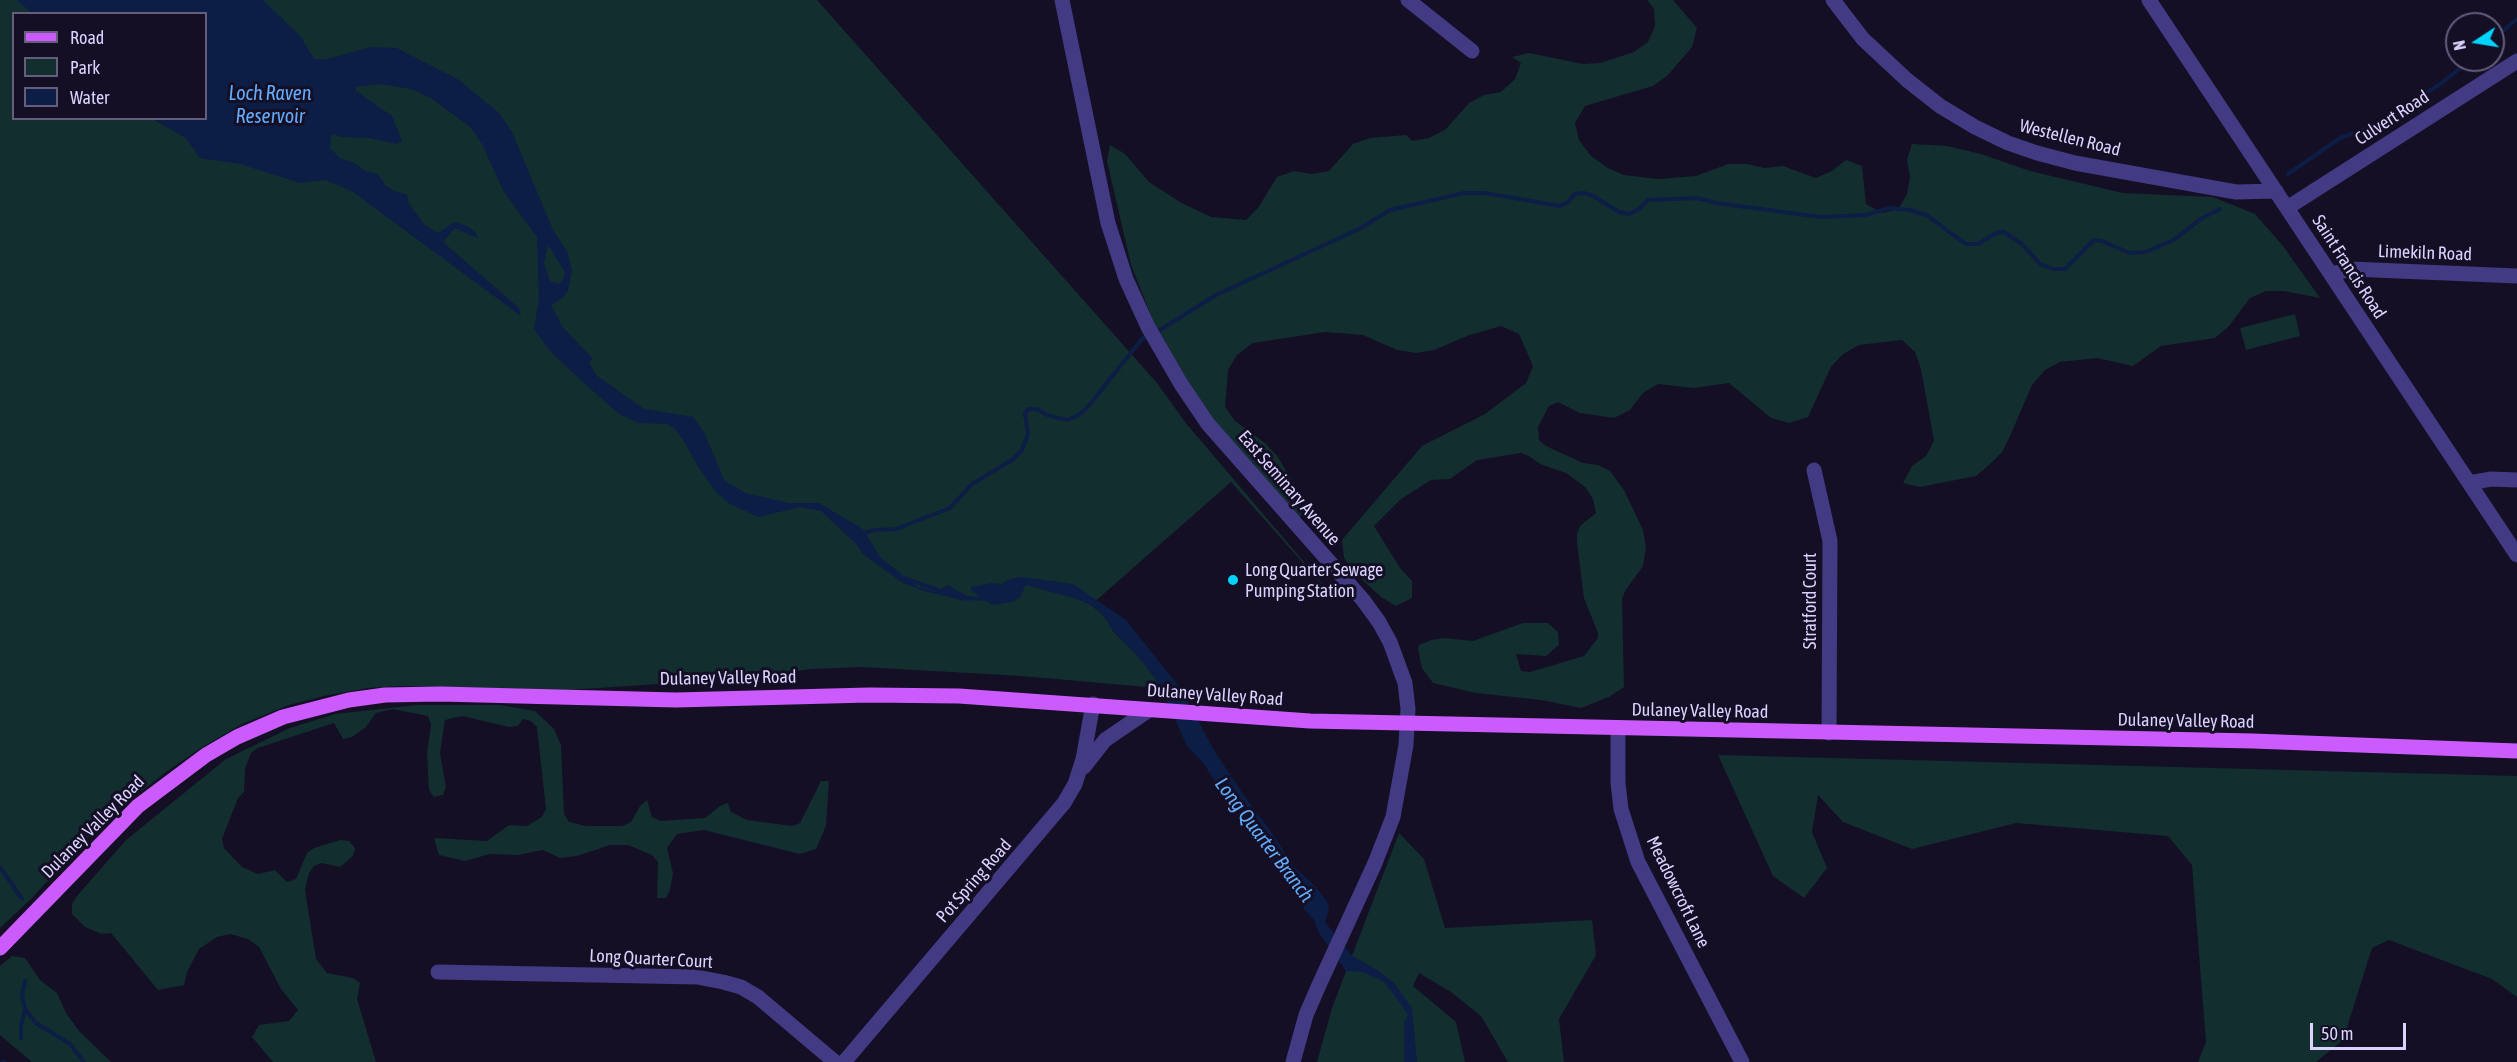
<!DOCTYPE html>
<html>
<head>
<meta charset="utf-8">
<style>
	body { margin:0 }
	#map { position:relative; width:2517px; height:1062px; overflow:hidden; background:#140f25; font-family:"Asap Condensed",sans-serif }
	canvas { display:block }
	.legend { position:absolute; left:12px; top:12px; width:195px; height:108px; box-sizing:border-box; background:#140f25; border:2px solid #645d7c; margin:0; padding:8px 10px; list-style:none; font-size:18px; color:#dbd3ff }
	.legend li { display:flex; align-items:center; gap:12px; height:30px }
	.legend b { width:30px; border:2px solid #645d7c }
	.north { position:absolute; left:2445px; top:12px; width:60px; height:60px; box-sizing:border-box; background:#140f25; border:2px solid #645d7c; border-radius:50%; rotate:258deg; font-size:16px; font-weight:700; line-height:24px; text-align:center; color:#dbd3ff }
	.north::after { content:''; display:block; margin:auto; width:21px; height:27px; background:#02d3fb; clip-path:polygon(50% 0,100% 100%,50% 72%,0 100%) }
	.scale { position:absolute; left:2310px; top:1023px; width:96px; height:27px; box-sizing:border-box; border:3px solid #dbd3ff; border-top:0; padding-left:8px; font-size:18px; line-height:21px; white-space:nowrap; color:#dbd3ff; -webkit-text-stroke:4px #140f25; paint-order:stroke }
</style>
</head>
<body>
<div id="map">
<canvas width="2517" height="1062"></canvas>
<ul class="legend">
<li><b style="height:8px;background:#cb5bfd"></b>Road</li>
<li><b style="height:16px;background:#122e2f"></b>Park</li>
<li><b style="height:16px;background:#0c1e46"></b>Water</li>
</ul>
<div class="north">N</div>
<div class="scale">50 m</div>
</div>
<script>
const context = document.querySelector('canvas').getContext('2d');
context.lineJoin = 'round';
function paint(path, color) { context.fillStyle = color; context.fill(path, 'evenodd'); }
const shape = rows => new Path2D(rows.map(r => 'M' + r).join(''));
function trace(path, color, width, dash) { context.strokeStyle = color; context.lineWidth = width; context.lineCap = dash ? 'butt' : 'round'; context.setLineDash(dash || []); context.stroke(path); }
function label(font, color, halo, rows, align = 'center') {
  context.font = font + ' "Asap Condensed",sans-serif'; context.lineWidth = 6; context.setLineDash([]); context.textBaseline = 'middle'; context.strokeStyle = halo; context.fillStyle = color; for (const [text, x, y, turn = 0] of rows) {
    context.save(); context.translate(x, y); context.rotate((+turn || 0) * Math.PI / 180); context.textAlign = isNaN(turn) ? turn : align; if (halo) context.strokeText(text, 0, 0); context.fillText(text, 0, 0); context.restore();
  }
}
const green = shape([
	[0,0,817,0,1157,383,1185,422,1343,608,1231,482,1091,605,1104,616,1114,632,1169,689,1022,676,862,667,812,669,703,681,568,690,401,686,368,688,324,696,289,705,242,724,201,748,166,772,103,821,32,898,0,928],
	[14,14,206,14,206,118,14,118],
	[1647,0,1673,0,1697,28,1692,47,1668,75,1653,86,1585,106,1575,123,1579,140,1591,156,1608,168,1624,175,1658,179,1696,176,1728,164,1747,164,1764,168,1783,166,1816,178,1832,171,1846,160,1862,166,1866,204,1882,213,1898,209,1907,194,1910,177,1907,160,1912,144,1947,146,1981,154,2030,171,2123,193,2213,197,2255,214,2283,246,2320,298,2284,291,2266,291,2250,298,2229,326,2215,338,2161,346,2133,366,2097,358,2060,362,2045,370,2032,385,2010,436,2002,452,1989,465,1976,476,1920,487,1903,483,1912,466,1926,456,1934,441,1921,369,1915,352,1902,340,1859,345,1843,354,1831,367,1808,417,1789,423,1771,418,1729,383,1694,388,1658,384,1643,393,1630,410,1614,418,1580,413,1558,402,1549,406,1538,427,1539,440,1546,446,1583,463,1598,465,1610,471,1624,490,1643,530,1646,548,1643,566,1625,591,1622,599,1624,687,1609,697,1581,708,1541,700,1476,693,1433,683,1422,668,1418,649,1419,645,1431,640,1445,638,1473,641,1523,623,1548,623,1558,632,1559,645,1546,656,1516,654,1521,671,1530,672,1584,656,1598,638,1598,633,1584,598,1577,543,1577,533,1581,525,1596,513,1593,499,1585,487,1566,473,1540,464,1529,456,1521,453,1477,460,1450,479,1431,480,1401,499,1374,526,1400,568,1412,581,1412,598,1396,606,1381,597,1354,572,1344,558,1342,540,1422,446,1485,414,1526,383,1533,366,1519,334,1501,326,1467,336,1434,350,1416,353,1397,350,1363,335,1325,332,1253,343,1237,355,1228,370,1225,407,1235,421,1265,443,1278,457,1305,504,1299,520,1274,497,1204,407,1157,331,1131,265,1107,161,1110,145,1125,154,1149,182,1180,202,1211,217,1246,220,1258,208,1277,177,1294,171,1312,174,1329,171,1353,144,1370,138,1406,135,1412,141,1429,138,1445,130,1469,103,1484,95,1501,92,1515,79,1521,63,1512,57,1529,53,1583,64,1600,63,1634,52,1648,42,1655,26,1654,9],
	[2295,314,2300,336,2246,350,2240,328],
	[417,705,500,705,535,711,554,729,561,745,564,814,569,822,586,826,622,826,631,822,640,806,647,800,652,817,660,821,705,818,720,806,728,803,731,812,747,820,792,826,800,823,821,781,829,781,826,826,816,849,800,854,704,830,677,834,667,848,673,873,670,890,666,898,657,898,658,862,652,855,628,845,610,845,577,856,560,858,543,850,518,855,490,854,465,861,439,855,434,838,487,841,509,825,527,826,542,817,546,809,538,737,537,727,531,721,523,719,518,726,509,727,462,716,445,720,440,753,446,787,443,795,434,797,429,790,427,753,431,725,428,716,393,709,376,713,366,727,352,737,343,739,334,723,258,748,251,753,245,769,244,792,238,798,222,839,224,848,242,867,258,874,275,870,287,882,296,879,307,853,314,848,340,840,349,841,355,848,353,856,340,867,322,863,314,866,309,873,305,890,316,959,327,973,353,978,360,983,357,999,376,1062,273,1062,252,1037,259,1025,289,1021,298,1010,281,989,259,947,248,939,230,934,217,937,199,949,187,972,184,985,158,990,111,933,102,934,85,927,72,914,72,904,77,896,126,840,226,759,290,728,335,714],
	[1718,755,2517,776,2517,997,2492,979,2389,940,2372,948,2343,1040,2316,1062,2198,1062,2206,1042,2192,865,2168,836,2016,823,1912,849,1843,822,1818,795,1812,832,1827,868,1804,898,1773,876],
	[1399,833,1424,859,1445,928,1592,920,1596,955,1559,1019,1564,1062,1508,1062,1481,1016,1451,992,1419,973,1413,986,1456,1022,1465,1062,1317,1062,1332,1008],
	[12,956,25,958,40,980,57,993,66,1013,79,1031,111,1062,32,1062,0,1035,0,966]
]);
const water = shape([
	[16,0,263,0,301,37,314,59,327,59,371,47,397,48,459,80,499,113,512,132,553,230,567,251,572,271,568,290,563,298,551,305,562,326,593,359,589,362,596,375,644,409,693,417,704,432,724,480,745,493,789,503,819,503,863,529,880,557,918,587,936,592,948,585,970,598,966,601,924,591,903,583,863,554,855,543,821,511,800,507,759,517,728,503,716,492,697,465,684,441,675,429,667,424,639,423,619,414,575,375,549,350,534,329,539,299,537,237,504,192,482,144,470,127,431,98,411,89,380,84,356,87,356,91,392,116,402,141,396,144,369,138,341,137,333,134,331,138,330,148,340,158,354,163,365,171,378,174,385,185,394,191,407,195,409,204,425,225,438,233,454,222,465,225,475,232,479,239,455,228,443,242,519,308,521,316,353,192,326,180,300,183,240,164,200,158,186,138,152,119,206,118,206,14,32,13],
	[548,245,565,272,563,280,558,284,550,281,544,263],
	[1022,577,1073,584,1126,620,1181,689,1215,752,1245,797,1275,837,1292,865,1312,883,1327,901,1329,909,1325,922,1352,956,1376,969,1394,983,1412,1008,1417,1062,1404,1062,1404,1022,1408,1015,1403,1007,1384,982,1363,972,1346,971,1319,933,1314,920,1305,910,1297,894,1263,852,1246,824,1242,811,1222,793,1204,764,1187,746,1160,686,1143,662,1114,632,1104,616,1093,606,1077,599,1026,585,1020,597,1012,602,992,605,971,590,971,587,992,583,1001,584,1010,579]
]);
const stream = shape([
	[2493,39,2517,19],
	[2288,174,2340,138,2380,124,2443,82,2470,60],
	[1155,333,1216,295,1359,229,1390,210,1464,193,1485,193,1560,206,1567,203,1575,194,1584,193,1593,196,1619,212,1630,214,1639,209,1648,200,1698,198,1716,203,1821,217,1865,215,1889,208,1910,210,1926,215,1966,244,1978,244,1996,233,2004,232,2022,244,2040,264,2053,269,2065,269,2094,240,2102,241,2129,253,2145,252,2174,240,2202,218,2220,209],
	[860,534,875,530,896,529,950,508,972,484,1012,460,1022,450,1028,434,1025,413,1029,409,1037,409,1047,415,1067,420,1077,416,1087,408,1142,339,1148,336],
	[904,578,944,592],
	[966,598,991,599],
	[0,867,22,899],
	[25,981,22,995,25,1009,36,1023,70,1044,84,1062],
	[21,1038,21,1026,25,1009],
	[3,1062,4,1062]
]);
const minor = shape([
	[1062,0,1108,223,1126,279,1148,327,1181,384,1208,424,1363,600,1379,622,1390,642,1405,683,1408,709,1406,745,1393,817,1375,863,1319,985,1306,1015,1293,1062],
	[1408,0,1472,51],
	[1833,0,1863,39,1907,80,1940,106,1975,127,2008,143,2037,153,2075,163,2236,192,2276,191],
	[2149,0,2517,555],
	[2287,208,2517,61],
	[2332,274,2351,269,2517,276],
	[1814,470,1830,541,1829,733],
	[2469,483,2491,479,2517,480],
	[1618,729,1618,783,1621,809,1638,862,1742,1062],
	[1084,767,1105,740,1149,710],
	[438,972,697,977,723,982,741,987,758,997,835,1062],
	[844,1062,1064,803,1075,784,1083,759,1093,704]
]);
const major = shape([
	[0,948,138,806,206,755,237,737,283,717,349,700,385,695,441,694,676,700,869,695,959,696,1310,721,2253,741,2517,751]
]);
const markers = [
	[1233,580,6,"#02d3fb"]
];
const streetNames = [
	["Culvert Road",2392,118,-33],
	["Westellen Road",2070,138,14],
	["Limekiln Road",2425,253,2],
	["Saint Francis Road",2349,267,57],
	["East Seminary Avenue",1289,488,49],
	["Stratford Court",1810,601,-90],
	["Dulaney Valley Road",728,678,-1],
	["Dulaney Valley Road",1215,695,4],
	["Dulaney Valley Road",1700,711,1],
	["Dulaney Valley Road",2186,721,1],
	["Dulaney Valley Road",93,827,-45],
	["Pot Spring Road",974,881,-49],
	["Meadowcroft Lane",1678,892,64],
	["Long Quarter Court",651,959,3]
];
const poiNames = [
	["Long Quarter Sewage",1245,570],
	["Pumping Station",1245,591]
];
const waterNames = [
	["Loch Raven",270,94],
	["Reservoir",270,117],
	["Long Quarter Branch",1264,840,53]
];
paint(green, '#122e2f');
paint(water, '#0c1e46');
trace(stream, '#0c1e46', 4);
trace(minor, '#423a83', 15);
trace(major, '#cb5bfd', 15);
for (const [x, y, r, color] of markers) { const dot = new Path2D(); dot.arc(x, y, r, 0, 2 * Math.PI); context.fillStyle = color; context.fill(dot); trace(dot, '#140f25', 2); }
label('18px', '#dbd3ff', '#140f25', streetNames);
label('18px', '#dbd3ff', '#140f25', poiNames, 'left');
label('italic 20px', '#62acfe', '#140f25', waterNames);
</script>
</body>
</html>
